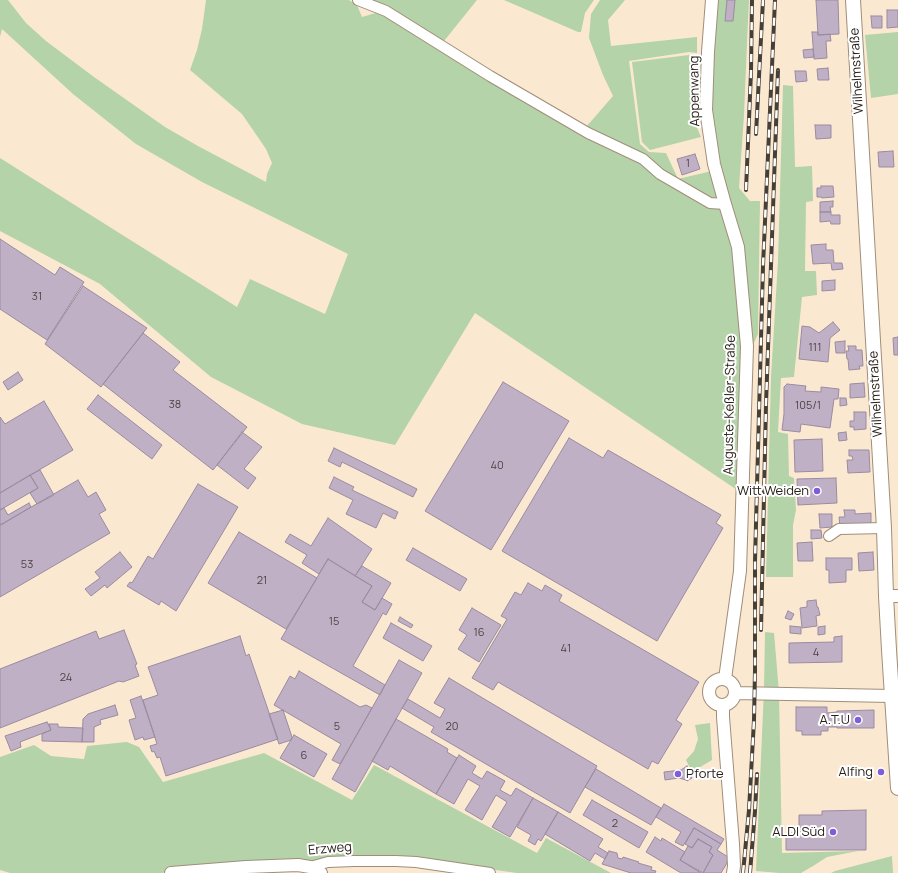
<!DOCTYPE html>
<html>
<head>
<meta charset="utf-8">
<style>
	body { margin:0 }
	canvas { display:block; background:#fbe8d1 }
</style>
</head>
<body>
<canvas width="898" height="873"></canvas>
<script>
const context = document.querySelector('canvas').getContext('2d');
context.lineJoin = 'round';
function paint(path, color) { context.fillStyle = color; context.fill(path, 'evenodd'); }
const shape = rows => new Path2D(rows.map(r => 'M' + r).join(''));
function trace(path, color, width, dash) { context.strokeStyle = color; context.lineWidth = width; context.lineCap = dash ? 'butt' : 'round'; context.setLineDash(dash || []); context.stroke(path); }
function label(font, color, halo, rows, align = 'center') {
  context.font = font + ' Manrope,sans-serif'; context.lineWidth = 4; context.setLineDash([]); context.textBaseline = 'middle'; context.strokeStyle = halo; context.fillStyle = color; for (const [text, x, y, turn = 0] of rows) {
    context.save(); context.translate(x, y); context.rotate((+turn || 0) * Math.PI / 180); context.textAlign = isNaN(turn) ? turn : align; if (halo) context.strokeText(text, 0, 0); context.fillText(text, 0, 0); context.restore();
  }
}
const green = shape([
	[0,0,8,0,26,23,46,41,94,77,165,127,198,146,266,182,267,174,272,163,266,149,242,114,190,70,197,50,202,29,206,0,349,0,357,5,362,17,379,12,580,134,613,96,603,75,589,38,591,14,600,0,625,0,608,20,611,46,697,37,697,53,689,52,629,61,640,144,649,152,666,153,678,179,712,171,733,247,742,346,740,492,475,313,395,445,302,424,211,377,100,284,0,231,0,158,237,307,250,279,325,314,348,254,202,182,136,144,73,94,2,29,0,37],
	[370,0,477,0,444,41,397,12,383,5],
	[504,0,594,0,585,13,581,32,578,32],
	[717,0,749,0,748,20,744,115,739,188,750,201,760,201,758,334,752,347,718,165,710,108],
	[898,32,898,94,871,98,865,35],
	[689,55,696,55,694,88,695,123,701,137,650,150,642,142,632,62],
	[783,85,793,86,795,167,812,166,813,201,806,202,805,271,816,271,817,295,802,297,794,377,781,378,778,432,788,434,789,476,794,478,796,510,793,525,793,577,766,577,771,377,778,261],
	[765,632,774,633,779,692,782,853,858,851,827,857,813,866,801,873,780,873,756,871,764,689],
	[710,723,712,760,692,772,686,760,694,751,698,739,695,725],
	[127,742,139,747,163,782,264,753,352,800,374,765,537,853,546,838,611,873,517,873,418,859,353,857,170,871,162,873,10,873,0,870,0,757,34,745,51,756,84,759,87,746],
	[892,856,893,873,831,873,835,871]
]);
const building = shape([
	[727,0,735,0,733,21,725,21,727,0],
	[816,0,838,0,839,34,818,35,816,0],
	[887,10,898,10,898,27,887,28,887,10],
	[871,16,882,16,882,28,872,28,871,16],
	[812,32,818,32,818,35,830,34,831,41,826,41,827,58,814,59,812,32],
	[813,49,814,57,804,58,803,50,813,49],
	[828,68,829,80,818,80,817,69,828,68],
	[795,71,806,71,807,81,796,82,795,71],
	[815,125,831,125,831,138,816,139,815,125],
	[893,151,894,167,879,167,878,152,893,151],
	[695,154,700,169,682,175,677,159,695,154],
	[821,186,833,186,834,197,822,198,821,197,817,197,817,188,821,188,821,186],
	[833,201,833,207,830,207,831,212,820,212,820,202,833,201],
	[820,212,831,212,831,215,840,215,840,224,831,224,830,221,820,222,820,212],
	[0,239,55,275,60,267,84,282,47,340,0,309,0,239],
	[826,244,826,250,833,250,834,263,842,263,843,269,832,270,831,263,813,264,811,245,826,244],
	[835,280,835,290,822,291,822,281,835,280],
	[83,286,147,328,101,387,45,344,83,286],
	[833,322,840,330,830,338,828,362,799,359,802,326,810,327,819,333,833,322],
	[143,333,180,362,173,370,247,427,213,470,103,384,143,333],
	[898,337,898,355,894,355,893,338,898,337],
	[845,341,845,353,836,353,835,342,845,341],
	[848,346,856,346,856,350,862,350,863,366,859,366,860,369,849,370,848,359,847,359,846,351,849,351,848,346],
	[18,372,23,380,8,390,3,382,18,372],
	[503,382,569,421,491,550,425,511,503,382],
	[864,383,865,397,850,398,850,384,864,383],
	[787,384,806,386,805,391,821,392,821,387,839,389,838,399,834,399,830,428,801,424,800,432,782,430,784,414,784,387,787,384],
	[98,395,162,445,152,459,87,409,98,395],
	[840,398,846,398,847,405,840,406,840,398],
	[44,401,73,450,0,493,0,417,5,424,44,401],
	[854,412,866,412,866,429,854,430,854,427,850,427,850,421,854,421,854,412],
	[242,432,262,447,244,469,256,478,248,489,217,465,242,432],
	[846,432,847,440,839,441,838,433,846,432],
	[569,438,603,458,608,450,721,515,716,523,723,528,657,641,502,551,569,438],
	[822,439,823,471,795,472,794,440,822,439],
	[334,448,417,489,413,497,342,462,340,467,328,461,334,448],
	[849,450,869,450,870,472,848,473,847,460,853,460,852,456,849,456,849,450],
	[40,470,54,495,37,504,30,493,38,488,30,475,40,470],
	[30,475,38,488,0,510,0,493,30,475],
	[334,477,354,487,352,490,398,512,395,519,383,513,376,528,346,514,353,500,329,488,334,477],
	[836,478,837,503,798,505,797,479,836,478],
	[78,480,88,497,96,492,106,510,99,514,110,533,0,597,0,525,78,480],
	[198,484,238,507,176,611,161,601,159,605,127,586,130,582,132,583,148,556,153,559,198,484],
	[29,503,31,507,1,525,0,523,0,510,4,508,8,515,29,503],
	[844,510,855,510,855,514,871,513,871,526,840,526,839,517,845,517,844,510],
	[819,514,832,514,832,527,820,528,819,514],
	[328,518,372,549,355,576,328,559,319,574,302,563,307,555,285,542,290,534,311,546,328,518],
	[811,530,821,530,822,538,811,539,811,530],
	[239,532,317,578,286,629,208,583,239,532],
	[812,542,813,561,798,561,797,543,812,542],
	[413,548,467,579,460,591,406,560,413,548],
	[120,552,132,567,107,588,105,585,91,596,85,589,100,578,95,572,120,552],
	[873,552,874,570,859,571,858,553,873,552],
	[826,558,852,558,852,570,846,570,846,582,829,583,829,570,826,570,826,558],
	[328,559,372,586,362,602,375,610,382,598,392,604,386,615,383,613,353,666,385,685,380,695,281,639,328,559],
	[362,566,391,583,375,610,362,602,372,586,355,576,362,566],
	[528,583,542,591,545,585,562,595,559,601,699,682,676,720,682,724,658,764,652,761,648,769,498,682,493,690,472,678,507,619,501,616,515,592,521,595,528,583],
	[816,600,817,607,818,607,820,615,816,616,817,626,802,628,800,608,807,607,807,601,816,600],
	[472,608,501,625,479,662,458,649,467,635,459,630,472,608],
	[788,611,794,614,791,620,785,618,788,611],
	[400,617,413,625,411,628,398,621,400,617],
	[391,623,432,646,423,661,383,638,391,623],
	[790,626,801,627,801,634,790,633,790,626],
	[825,626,825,634,818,635,818,627,825,626],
	[124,630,137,664,135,665,139,676,123,682,119,681,0,728,0,669,96,631,99,639,124,630],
	[240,636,246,656,249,654,278,739,166,776,160,757,157,758,154,751,152,752,150,746,157,744,143,700,158,695,148,667,240,636],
	[842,636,842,662,789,663,789,643,834,642,834,637,842,636],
	[399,660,422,673,355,792,332,779,399,660],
	[299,671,360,707,366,705,372,708,340,764,332,760,341,744,274,705,290,676,295,679,299,671],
	[449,678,597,766,570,813,431,732,434,727,402,708,408,699,440,718,445,709,434,703,449,678],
	[141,696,155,737,144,740,143,737,135,740,129,720,136,718,130,700,141,696],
	[115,705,118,715,100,720,101,724,94,727,94,742,82,742,83,719,88,714,115,705],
	[796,707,827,707,827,713,837,712,837,711,874,710,874,728,837,728,837,727,828,727,828,731,821,731,821,735,802,735,802,731,796,731,796,707],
	[283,710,292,737,291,740,279,744,269,714,283,710],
	[396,719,448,749,447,752,457,758,436,794,390,766,388,770,372,761,396,719],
	[47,722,51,730,20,742,21,747,11,751,5,736,47,722],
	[49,724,58,724,58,727,83,728,82,742,42,741,42,734,51,730,49,724],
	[294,735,327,754,314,777,280,758,294,735],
	[459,755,476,766,472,773,482,779,487,771,505,781,500,790,511,796,516,788,533,798,510,837,492,827,507,802,496,795,482,820,465,810,480,786,468,779,454,804,436,794,459,755],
	[687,766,692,778,687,781,686,780,679,778,665,780,664,772,681,770,687,766],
	[596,769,661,808,651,825,585,787,596,769],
	[533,798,558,812,541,841,538,839,535,845,528,841,531,835,517,827,533,798],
	[592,800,648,832,639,848,583,815,592,800],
	[664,804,724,839,721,844,694,828,683,846,675,842,681,832,656,817,664,804],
	[866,810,866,850,786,850,786,833,799,833,799,815,822,815,822,811,866,810],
	[558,812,603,839,598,847,608,853,605,859,595,853,590,861,545,834,558,812],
	[694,828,721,844,717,850,728,857,727,863,721,873,703,873,713,855,709,852,712,847,698,839,692,848,685,844,694,828],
	[655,837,661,841,662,838,685,852,680,860,701,873,681,873,646,852,655,837],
	[698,839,712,847,709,852,713,855,703,873,680,860,688,846,692,848,698,839],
	[609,851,617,853,618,858,622,859,623,857,639,862,638,863,652,867,651,870,656,871,655,873,631,873,602,864,609,851]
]);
const minor = shape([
	[358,0,386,11,490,76,588,133,643,159,660,174,710,203,725,204],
	[829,536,839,529,884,528],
	[310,867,328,862,354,861,396,861,416,862,490,873]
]);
const tertiary = shape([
	[712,0,708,52,706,110,714,164,725,204,738,247,747,346,740,571,725,679],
	[886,596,898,596],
	'709 692a13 13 0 1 1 26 0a13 13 0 1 1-26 0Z',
	[735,693,892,696],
	[723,705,723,717,733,844,734,866,733,873],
	[171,873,246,867,298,865,310,867,321,873]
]);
const secondary = shape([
	[853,0,884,528,886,596,889,650,898,788]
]);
const rail = shape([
	[756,134,763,0],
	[746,190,751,72,752,0],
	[761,630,766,404,778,70],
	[743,873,749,810,754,720,755,671,755,561,761,339,763,266,775,0],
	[750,873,755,811,757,774]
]);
const markers = [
	[817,491,4,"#7e5ed8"],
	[858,720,4,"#7e5ed8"],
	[881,772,4,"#7e5ed8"],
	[678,774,4,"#7e5ed8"],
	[833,832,4,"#7e5ed8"]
];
const numberNames = [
	["1",688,164],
	["31",37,297],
	["111",815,348],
	["38",175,405],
	["105/1",808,406],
	["40",497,466],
	["53",27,565],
	["21",262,581],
	["15",334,622],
	["16",479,633],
	["41",566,649],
	["4",816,653],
	["24",66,678],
	["5",337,727],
	["20",452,727],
	["6",304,756],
	["2",615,824]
];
const streetNames = [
	["Wilhelmstraße",857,71,-93],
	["Appenwang",695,91,-91],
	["Wilhelmstraße",876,394,-93],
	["Auguste-Keßler-Straße",730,405,-89],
	["Erzweg",330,849,-5]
];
const poiNames = [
	["Witt Weiden",809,491],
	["A.T.U",850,720],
	["Alfing",873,772],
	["Pforte",686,774,"left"],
	["ALDI Süd",825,832]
];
paint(green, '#b4d3a9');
paint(building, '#c0b0c6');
trace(building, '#9b8ba0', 1);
trace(minor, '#a08e7a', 12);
trace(tertiary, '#a08e7a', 14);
trace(secondary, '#a08e7a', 16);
trace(minor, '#fff', 10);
trace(tertiary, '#fff', 12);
trace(secondary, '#fff', 14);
trace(rail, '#473f34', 4);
trace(rail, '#fff', 2.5, [8]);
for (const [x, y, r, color] of markers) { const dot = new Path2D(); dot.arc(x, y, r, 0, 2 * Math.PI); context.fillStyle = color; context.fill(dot); trace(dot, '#fff', 1.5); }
label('11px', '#4d4444', null, numberNames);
label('13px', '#272018', '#fff', streetNames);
label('13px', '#272018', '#fff', poiNames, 'right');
</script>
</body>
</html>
